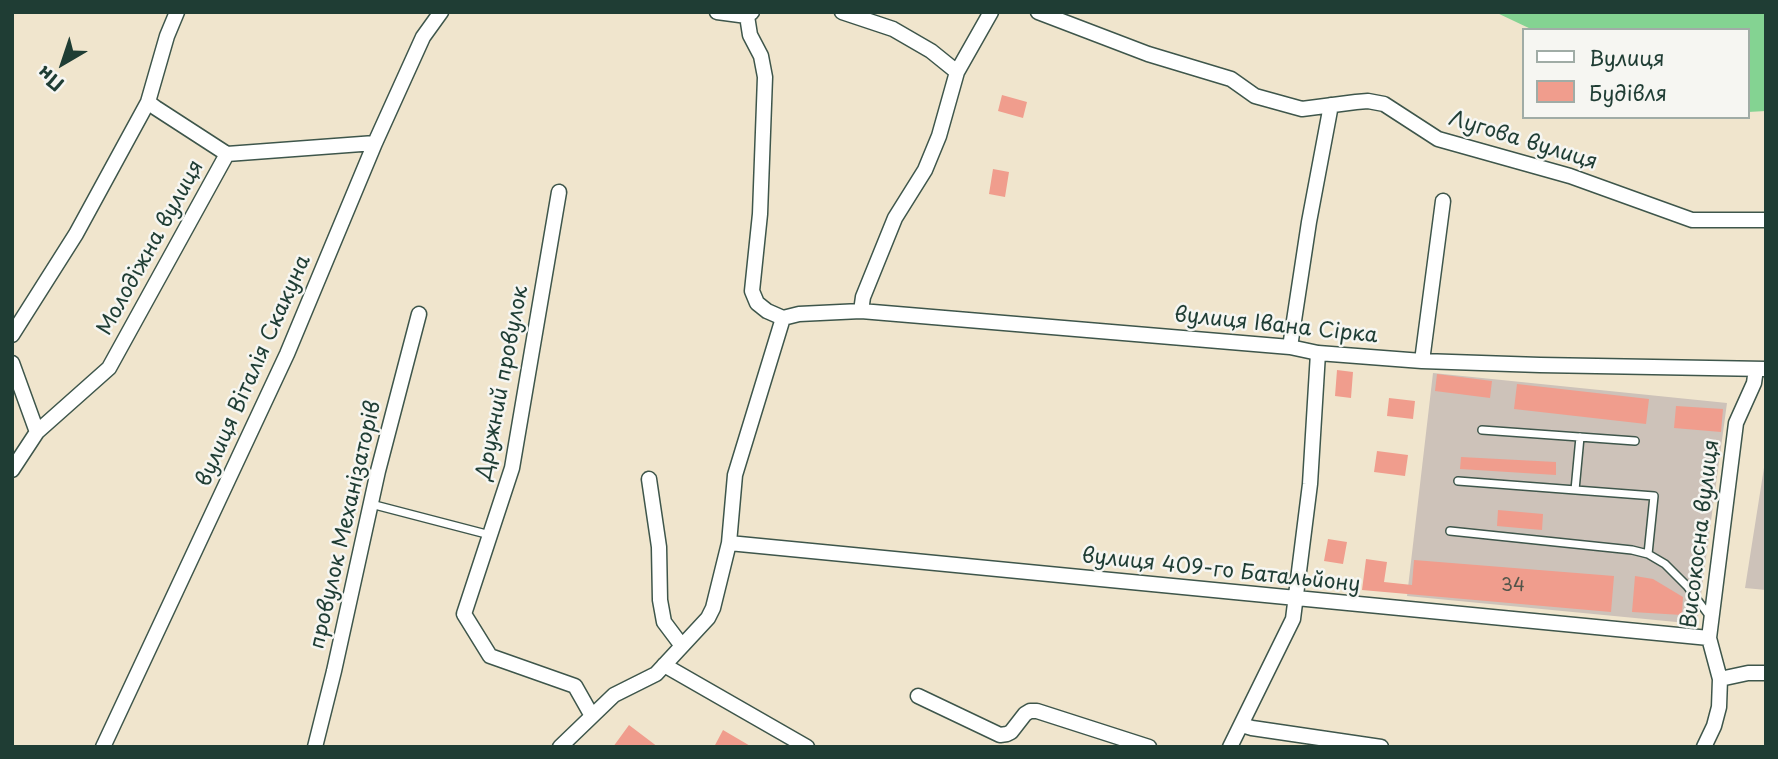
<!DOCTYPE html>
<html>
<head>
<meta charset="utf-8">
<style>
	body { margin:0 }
	#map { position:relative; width:1778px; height:759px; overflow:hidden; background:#f0e5cd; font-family:"Playpen Sans",sans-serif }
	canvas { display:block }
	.frame { position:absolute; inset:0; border:14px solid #1f3d34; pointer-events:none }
	.legend { position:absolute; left:1522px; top:28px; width:228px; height:91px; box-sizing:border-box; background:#f6f6f2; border:2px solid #a0aca6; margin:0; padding:9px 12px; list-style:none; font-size:21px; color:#1f3d34 }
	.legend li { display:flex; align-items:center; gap:14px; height:35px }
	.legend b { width:35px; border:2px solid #a0aca6 }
	.north { position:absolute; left:28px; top:28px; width:70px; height:70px; -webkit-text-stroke:5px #f6f6f2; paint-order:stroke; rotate:219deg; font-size:19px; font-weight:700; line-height:28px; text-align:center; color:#1f3d34 }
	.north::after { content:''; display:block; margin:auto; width:24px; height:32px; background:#1f3d34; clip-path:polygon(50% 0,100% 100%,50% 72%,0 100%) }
</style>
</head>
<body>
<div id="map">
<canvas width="1778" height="759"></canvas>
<div class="frame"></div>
<ul class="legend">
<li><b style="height:9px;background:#fff"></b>Вулиця</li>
<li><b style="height:19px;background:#f09d8d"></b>Будівля</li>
</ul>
<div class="north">Пн</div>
</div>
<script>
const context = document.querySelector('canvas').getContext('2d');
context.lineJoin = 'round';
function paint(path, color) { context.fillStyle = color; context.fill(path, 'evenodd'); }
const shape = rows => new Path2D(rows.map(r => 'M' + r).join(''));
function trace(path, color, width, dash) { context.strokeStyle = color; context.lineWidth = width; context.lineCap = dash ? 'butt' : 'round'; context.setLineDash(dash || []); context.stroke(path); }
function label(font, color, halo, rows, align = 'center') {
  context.font = font + ' "Playpen Sans",sans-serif'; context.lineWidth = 5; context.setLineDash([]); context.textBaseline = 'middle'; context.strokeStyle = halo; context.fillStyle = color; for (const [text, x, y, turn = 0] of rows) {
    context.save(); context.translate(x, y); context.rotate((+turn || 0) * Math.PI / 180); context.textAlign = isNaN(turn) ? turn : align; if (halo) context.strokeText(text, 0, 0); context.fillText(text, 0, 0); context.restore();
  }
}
const industrial = shape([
	[1433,373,1727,403,1697,624,1407,596],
	[1766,455,1766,590,1745,588]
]);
const green = shape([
	[1495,12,1766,12,1766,111,1748,112,1748,30,1533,30]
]);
const building = shape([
	[1002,95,1027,102,1023,118,998,111],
	[993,169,1009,172,1005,197,989,194],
	[1337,370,1353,372,1351,398,1335,396],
	[1437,374,1492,381,1490,398,1435,391],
	[1517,384,1649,399,1646,424,1514,409],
	[1389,398,1415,401,1413,419,1387,416],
	[1676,406,1723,409,1721,432,1674,428],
	[1377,451,1408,455,1405,476,1374,472],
	[1461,457,1556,462,1556,475,1460,469],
	[1498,510,1543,514,1542,530,1497,526],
	[1328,539,1347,542,1343,564,1324,561],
	[1366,559,1387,562,1384,582,1412,585,1414,560,1614,576,1611,612,1362,590],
	[1635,576,1653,579,1683,597,1682,615,1632,612],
	[629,725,658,747,613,747],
	[723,730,752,747,714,747]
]);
const service = shape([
	[1482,430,1635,441],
	[1458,481,1654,496,1648,554],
	[1575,490,1580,437],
	[371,504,490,535],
	[1450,531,1632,550,1648,554,1665,564,1687,586,1711,618]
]);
const minor = shape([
	[177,12,167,36,148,102,156,108,227,154],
	[717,12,747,16,752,12],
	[842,12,893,29,931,51,957,72],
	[1038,12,1148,54,1231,79,1255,96,1302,109,1356,102,1368,101,1384,104,1438,139,1570,176,1692,220,1766,220],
	[747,16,750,35,761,56,765,77,760,214,752,291,757,303,767,311,783,318],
	[559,192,512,468,464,614,490,656,575,686,592,716],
	[861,311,863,297,895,218,925,170,939,136,957,72,991,12],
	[783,318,799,314,861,311,1290,347,1318,353,1422,361,1540,365,1766,369],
	[12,335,76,234,148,102],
	[1290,347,1309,222,1331,105],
	[1422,361,1443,201],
	[12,363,37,432],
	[12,470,37,432,109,368,227,154,375,143],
	[649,479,659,547,660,600,664,622,682,646],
	[729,543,1709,638],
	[664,665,807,747],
	[1720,679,1748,673,1766,673],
	[918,696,1000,735,1007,734,1011,732,1025,714,1030,711,1037,711,1149,747],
	[1242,725,1252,728,1381,747],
	[103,747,287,354,375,143,423,37,441,12],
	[315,747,334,671,378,471,419,314],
	[560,747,614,695,656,674,708,618,713,608,729,543,735,475,783,318],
	[1230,747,1293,619,1310,484,1318,353],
	[1704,747,1714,726,1719,707,1720,679,1709,638,1736,423,1754,383,1756,369]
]);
const numberNames = [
	["34",1513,586]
];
const streetNames = [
	["Лугова вулиця",1523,141,17],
	["Молодіжна вулиця",151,248,-61],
	["вулиця Івана Сірка",1276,326,6],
	["вулиця Віталія Скакуна",254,371,-66],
	["Дружний провулок",503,383,-79],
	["провулок Механізаторів",346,525,-77],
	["Високосна вулиця",1701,534,-83],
	["вулиця 409-го Батальйону",1221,571,6]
];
paint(industrial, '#cdc2b9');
paint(green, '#84d392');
paint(building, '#f09d8d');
trace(service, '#3e564b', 10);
trace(minor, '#3e564b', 17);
trace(service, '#fff', 7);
trace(minor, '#fff', 14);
label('18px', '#53554a', null, numberNames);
label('21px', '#1f3d34', '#f6f6f2', streetNames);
</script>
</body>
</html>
